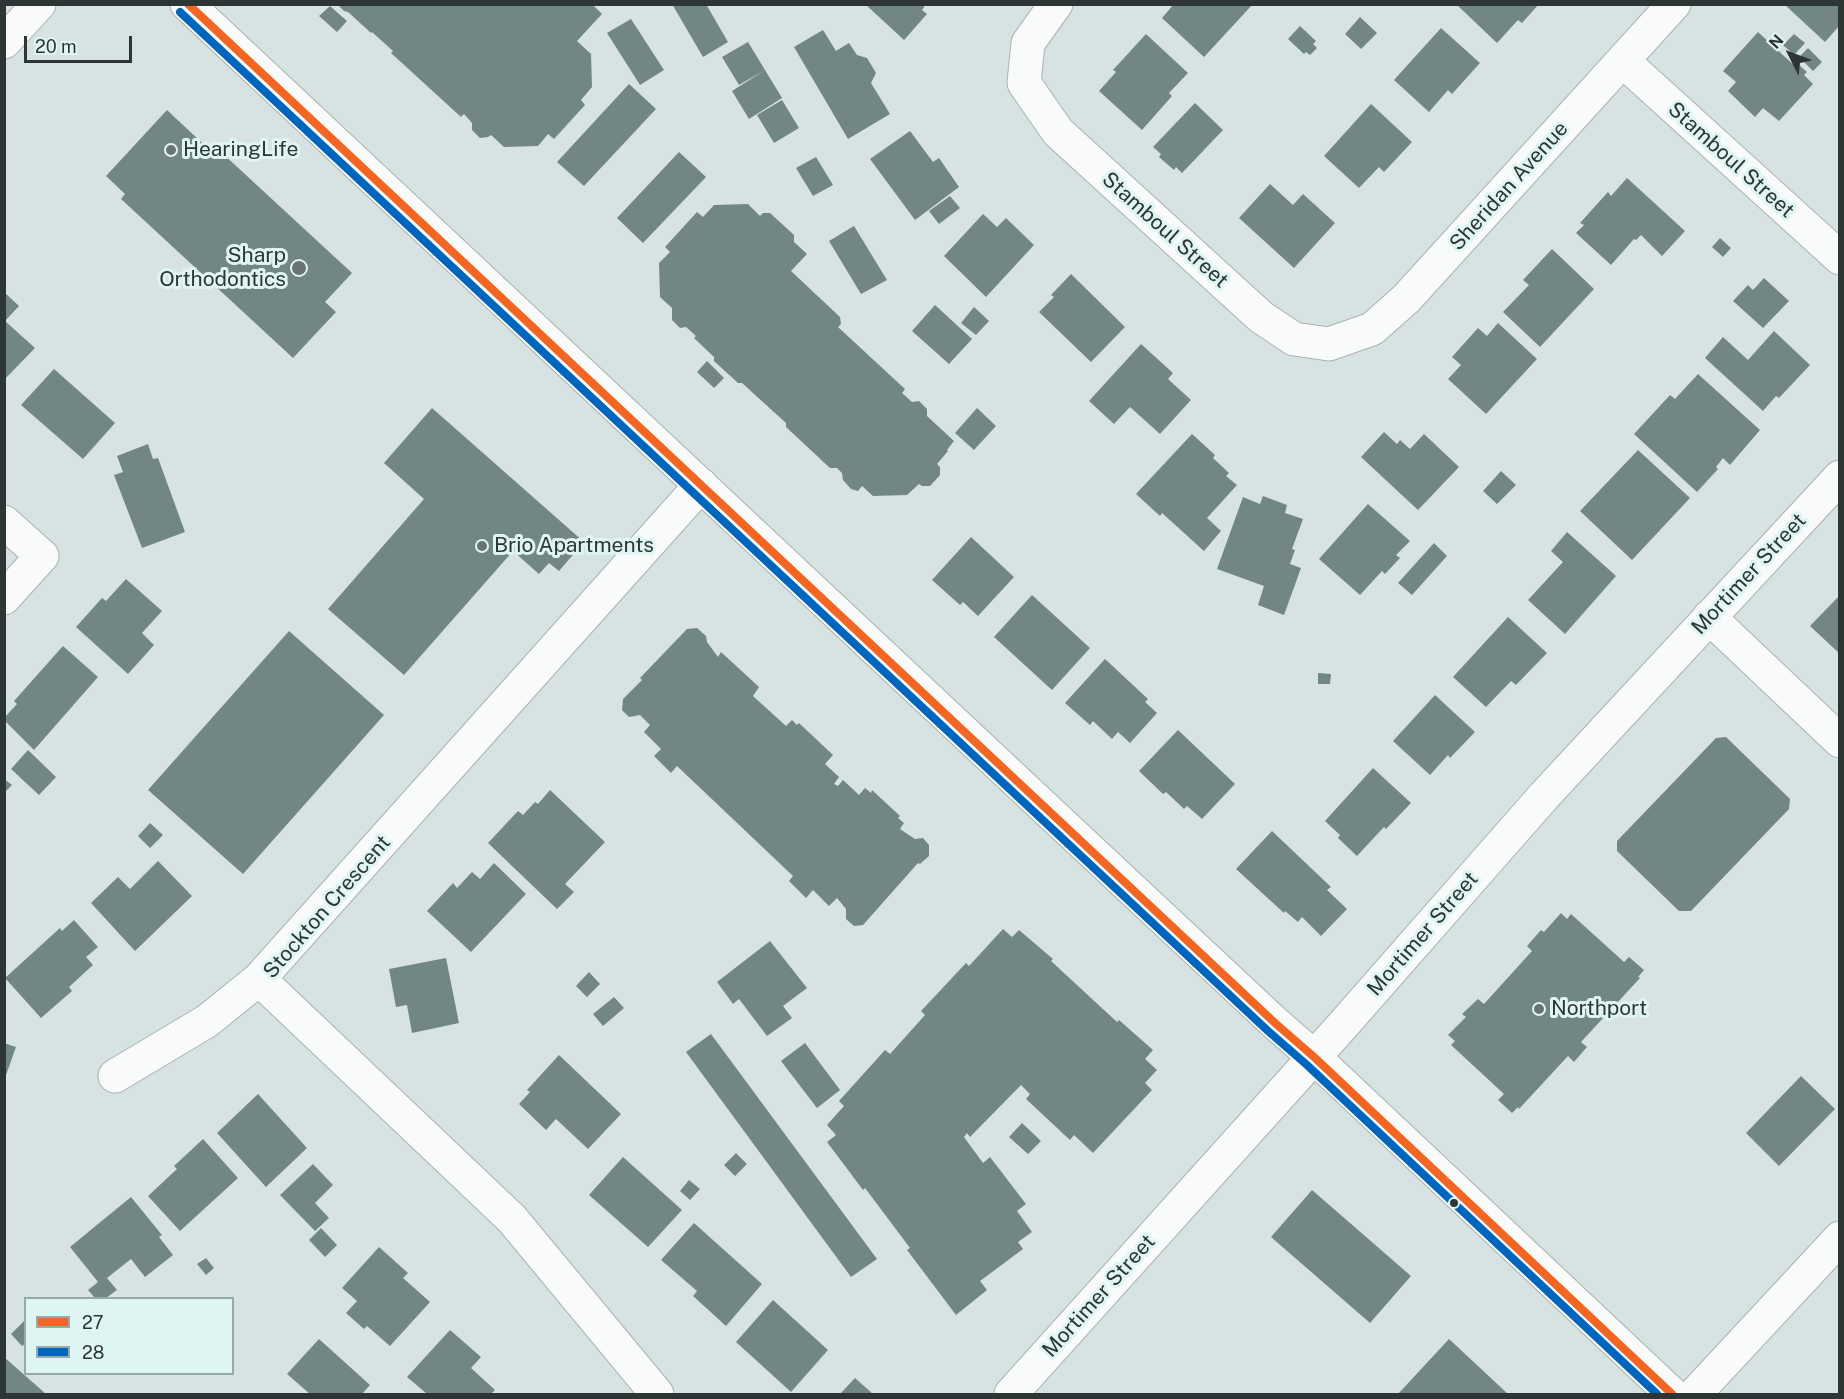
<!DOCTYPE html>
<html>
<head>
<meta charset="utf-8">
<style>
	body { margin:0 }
	#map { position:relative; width:1844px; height:1399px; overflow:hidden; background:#d7e3e2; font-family:"Public Sans",sans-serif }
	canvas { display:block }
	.frame { position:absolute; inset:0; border:6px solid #2d3635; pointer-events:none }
	.legend { position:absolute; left:24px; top:1297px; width:210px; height:78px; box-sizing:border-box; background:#dff5f4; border:2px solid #98a9a8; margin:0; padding:8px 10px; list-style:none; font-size:18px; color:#2d3635 }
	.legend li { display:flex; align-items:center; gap:12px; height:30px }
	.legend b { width:30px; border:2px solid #98a9a8 }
	.north { position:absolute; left:1760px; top:24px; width:60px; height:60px; -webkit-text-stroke:4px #dff5f4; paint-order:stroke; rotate:312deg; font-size:16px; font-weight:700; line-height:24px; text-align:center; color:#2d3635 }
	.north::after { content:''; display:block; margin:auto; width:21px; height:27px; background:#2d3635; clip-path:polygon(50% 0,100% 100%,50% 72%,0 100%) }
	.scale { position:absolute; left:24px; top:36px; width:108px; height:27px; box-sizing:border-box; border:3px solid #2d3635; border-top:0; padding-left:8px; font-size:18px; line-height:21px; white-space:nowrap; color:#2d3635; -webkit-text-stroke:4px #dff5f4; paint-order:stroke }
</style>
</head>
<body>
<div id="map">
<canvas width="1844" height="1399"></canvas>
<div class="frame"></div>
<ul class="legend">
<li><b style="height:8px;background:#f26522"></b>27</li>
<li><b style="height:8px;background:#0065bd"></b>28</li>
</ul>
<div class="north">N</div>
<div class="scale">20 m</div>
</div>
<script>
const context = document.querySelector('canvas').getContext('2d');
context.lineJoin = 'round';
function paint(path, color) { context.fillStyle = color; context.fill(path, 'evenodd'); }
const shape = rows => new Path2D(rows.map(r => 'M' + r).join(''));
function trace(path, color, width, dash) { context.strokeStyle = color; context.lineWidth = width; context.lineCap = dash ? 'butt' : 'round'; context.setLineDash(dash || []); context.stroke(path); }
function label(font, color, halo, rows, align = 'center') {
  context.font = font + ' "Public Sans",sans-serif'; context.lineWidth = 6; context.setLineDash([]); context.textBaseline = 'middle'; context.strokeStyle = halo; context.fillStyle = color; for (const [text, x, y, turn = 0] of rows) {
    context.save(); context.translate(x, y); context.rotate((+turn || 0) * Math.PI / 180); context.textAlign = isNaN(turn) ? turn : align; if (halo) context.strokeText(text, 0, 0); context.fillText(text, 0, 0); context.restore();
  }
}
const building = shape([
	[337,4,592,4,602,14,577,41,591,54,592,87,581,100,585,105,554,139,548,134,538,146,504,147,491,135,488,137,480,138,472,130,472,123,464,114,461,117,391,53,393,51,372,32,371,33,348,12,344,11],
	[672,4,706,4,728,42,703,57],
	[865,4,926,4,922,10,927,14,904,40],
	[1174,4,1253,4,1204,57,1162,18],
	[1456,4,1539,4,1522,23,1518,20,1497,43],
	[1784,4,1840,4,1840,25,1825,42],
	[330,6,347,21,337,32,319,16],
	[1360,17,1377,33,1361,49,1345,34],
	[631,19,664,70,640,85,607,33],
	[1300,26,1316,41,1313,44,1317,48,1310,55,1306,52,1304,54,1288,39],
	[1441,28,1480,63,1452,94,1448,90,1429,112,1394,80],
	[823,30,836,51,849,43,857,55,867,58,876,73,871,83,890,114,848,139,794,47],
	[1758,32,1797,68,1799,65,1807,72,1804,75,1813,84,1779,121,1763,108,1755,117,1728,91,1736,82,1723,71],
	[1146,34,1188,73,1169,93,1172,96,1142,130,1099,91,1116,72,1113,70],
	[1794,34,1805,43,1794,55,1783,45],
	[748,42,765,70,739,85,722,57],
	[1808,48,1822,62,1813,71,1799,57],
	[765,70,782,98,749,119,732,91],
	[629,84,656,109,584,186,557,162],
	[782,100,799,128,774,143,757,115],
	[1195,103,1223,130,1182,173,1176,167,1174,170,1159,157,1161,154,1153,147],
	[1371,104,1412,142,1384,172,1379,167,1359,188,1324,156],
	[167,110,216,156,221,152,352,273,325,302,336,312,293,358,121,199,125,194,106,176],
	[910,131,933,162,939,158,959,187,915,220,870,159],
	[679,152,706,177,643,243,617,218],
	[816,157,833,185,813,196,796,168],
	[1627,178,1685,231,1662,256,1641,235,1636,240,1634,239,1611,265,1576,233,1584,225,1580,223,1608,192,1611,196],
	[1270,184,1293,205,1303,194,1335,223,1294,268,1239,218],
	[950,196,960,208,939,224,929,211],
	[748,204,760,216,763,213,770,213,794,235,794,242,807,254,791,271,840,317,841,324,838,327,905,389,902,393,912,402,919,401,927,409,927,416,954,441,947,450,948,451,937,464,940,467,940,475,930,486,922,486,919,484,907,495,873,496,862,486,858,491,851,489,843,480,842,473,837,468,830,468,786,427,786,423,742,383,738,383,714,361,714,357,694,338,696,336,686,327,680,328,672,320,672,308,660,297,659,263,670,252,665,247,697,212,703,217,714,205],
	[983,214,997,227,1006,218,1034,245,986,297,944,256],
	[854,226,887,280,861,294,829,241],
	[1720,238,1731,248,1723,257,1712,247],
	[1552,249,1594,289,1540,347,1503,312,1529,285,1523,280],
	[1071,274,1125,327,1091,362,1039,312,1054,297,1051,295],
	[1764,278,1789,301,1763,328,1733,301,1748,285,1753,290],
	[4,292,19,306,5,321,35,348,4,380],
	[935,305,972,339,949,364,912,331],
	[974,307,989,321,976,335,961,323],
	[1498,323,1537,359,1486,414,1448,379,1461,365,1452,357,1478,328,1487,336],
	[1774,331,1810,365,1779,398,1776,396,1763,411,1705,358,1723,337,1748,360],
	[1141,344,1173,373,1168,379,1191,400,1160,434,1130,407,1114,424,1089,401],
	[707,361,724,378,714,388,697,372],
	[54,369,115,423,83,459,21,405],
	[1698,374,1760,430,1730,465,1723,458,1716,467,1718,469,1697,492,1634,434,1670,395,1675,399],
	[432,408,584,542,559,571,549,563,539,574,513,551,404,675,328,609,424,499,384,463],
	[977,408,996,426,974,450,955,433],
	[1384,432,1397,444,1400,440,1410,449,1424,434,1459,467,1418,510,1361,457],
	[1192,434,1215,455,1213,458,1229,473,1226,476,1237,485,1207,518,1221,531,1204,551,1162,513,1160,516,1136,494],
	[148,444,153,459,158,458,185,532,142,548,114,475,123,472,117,456],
	[1638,450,1690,498,1632,560,1580,511],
	[1501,471,1516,485,1497,504,1483,491],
	[1263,496,1287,505,1285,513,1303,519,1292,549,1295,550,1290,564,1301,568,1284,615,1258,605,1264,586,1217,569,1243,497,1260,504],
	[1368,504,1410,541,1396,555,1400,558,1385,574,1382,571,1360,595,1319,559],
	[1567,532,1616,576,1565,634,1528,600,1563,562,1551,551],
	[971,537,1014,577,978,616,963,602,960,605,932,580],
	[1434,543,1447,556,1412,595,1398,583],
	[126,579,162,611,142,633,154,645,128,674,76,627,102,598,106,601],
	[1032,595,1090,648,1052,690,994,637],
	[1840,595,1840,654,1810,626],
	[1508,617,1547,653,1516,685,1511,681,1486,707,1453,677],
	[697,628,706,636,707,642,718,657,721,652,759,687,753,696,786,726,792,720,797,725,799,723,833,755,825,764,839,777,834,784,838,786,843,780,859,795,865,788,871,793,872,790,900,816,898,818,904,823,900,829,915,839,923,838,929,845,929,856,920,864,918,863,863,925,854,926,846,919,846,909,837,898,829,906,813,890,806,898,789,881,793,876,677,766,671,773,654,756,661,749,644,732,650,725,640,715,629,717,622,710,623,699,642,680,640,678,687,629],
	[289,631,384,715,243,874,148,790],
	[63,646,98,677,34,750,5,721,5,717,17,704,14,701],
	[1105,659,1148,699,1145,702,1157,713,1130,743,1118,732,1112,739,1093,721,1090,725,1065,703],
	[1318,673,1331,674,1330,684,1318,684],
	[1435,695,1475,732,1450,758,1448,755,1430,775,1393,741],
	[1178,730,1235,784,1202,819,1187,806,1184,809,1166,792,1163,794,1139,771],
	[1726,737,1790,799,1789,809,1691,911,1679,911,1617,851,1617,841,1716,738],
	[28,750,56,777,39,795,11,769],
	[1373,768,1411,803,1386,829,1384,827,1357,856,1338,838,1340,835,1325,821],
	[4,779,12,785,4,793],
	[550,790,605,842,565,884,574,892,557,909,488,843,518,811,523,815,535,802,538,804],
	[150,823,163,835,150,848,138,836],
	[1272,831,1331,887,1327,890,1347,909,1321,936,1302,917,1298,922,1285,911,1284,913,1236,869],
	[158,861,192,896,135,951,91,903,118,877,130,889],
	[494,863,526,894,471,952,427,911,453,883,457,888,472,872,480,879],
	[1561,913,1567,919,1571,914,1624,962,1629,957,1644,970,1638,977,1640,978,1581,1042,1587,1047,1574,1062,1568,1056,1519,1109,1518,1107,1512,1113,1498,1100,1504,1094,1451,1045,1455,1041,1448,1035,1466,1017,1462,1014,1478,999,1484,1004,1532,951,1527,946,1541,930,1544,932],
	[74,920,98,947,86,957,93,965,69,987,72,991,41,1018,5,978,60,928,62,931],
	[1003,929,1012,937,1019,930,1053,959,1051,961,1117,1022,1119,1020,1153,1050,1145,1059,1157,1070,1145,1083,1152,1090,1093,1153,1074,1135,1070,1140,1026,1099,1030,1094,1021,1085,970,1137,967,1133,964,1137,983,1163,990,1157,1026,1204,1017,1211,1032,1232,1018,1242,1023,1249,980,1281,987,1290,956,1315,907,1250,910,1248,865,1188,863,1190,827,1142,836,1135,827,1125,844,1106,839,1101,885,1050,890,1054,925,1015,921,1011,966,963,969,966],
	[770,941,807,988,783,1006,792,1018,767,1036,739,999,733,1004,717,982],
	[446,958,459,1023,412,1033,407,1005,396,1007,389,969],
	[589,972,600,984,587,997,576,986],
	[614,997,624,1008,603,1026,593,1014],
	[711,1034,877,1259,851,1277,686,1052],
	[4,1043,16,1047,5,1078,4,1078],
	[805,1043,840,1090,817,1108,781,1061],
	[559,1055,621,1114,588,1149,556,1119,546,1130,519,1104,530,1092,527,1090],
	[1801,1076,1835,1109,1779,1166,1746,1133],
	[258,1094,307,1148,266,1187,217,1133],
	[1022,1123,1041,1141,1028,1154,1009,1137],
	[203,1139,238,1178,180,1231,148,1196,177,1169,174,1166],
	[736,1153,747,1164,735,1176,724,1165],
	[623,1157,682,1210,648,1247,589,1195],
	[313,1164,333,1185,315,1203,329,1218,315,1231,280,1195],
	[689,1180,700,1189,690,1200,680,1191],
	[1312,1190,1411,1276,1370,1323,1271,1237],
	[131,1197,162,1235,159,1237,173,1255,145,1277,131,1259,107,1278,117,1290,106,1298,95,1298,88,1290,98,1282,70,1247],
	[694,1223,762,1284,726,1326,693,1296,697,1291,661,1260],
	[321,1228,337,1245,325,1257,309,1240],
	[379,1247,408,1273,403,1278,430,1302,390,1346,367,1326,364,1329,346,1313,357,1301,342,1288],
	[206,1258,214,1268,206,1275,197,1264],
	[773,1300,828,1350,791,1392,736,1342],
	[26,1319,26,1343,22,1346,11,1334],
	[450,1330,481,1357,471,1368,495,1390,491,1394,427,1394,407,1377],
	[319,1339,370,1385,362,1394,310,1394,287,1374],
	[1449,1339,1508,1394,1398,1394],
	[4,1357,46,1394,4,1394],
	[855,1378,873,1394,840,1394]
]);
const minor = shape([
	[1056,4,1028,43,1024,83,1058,132,1261,317,1294,339,1329,344,1372,329,1406,299,1674,4],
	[4,42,39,4],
	[1623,61,1840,258],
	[4,522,42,556,4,598],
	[1709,617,1840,741],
	[259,979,512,1219,657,1394],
	[115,1076,207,1021,259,979,701,485],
	[1011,1394,1343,1025,1544,796,1840,477],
	[1695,1394,1840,1238]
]);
const major = shape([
	[187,4,1060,822,1275,1023,1314,1057,1672,1394]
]);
const bus1 = shape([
	[188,4,1275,1023,1314,1057,1672,1394]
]);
const bus2 = shape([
	[180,12,1268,1031,1307,1065,1657,1394]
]);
const markers = [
	[171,150,6,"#687372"],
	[299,268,8,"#687372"],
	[482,546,6,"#687372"],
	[1539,1009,6,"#687372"],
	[1454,1203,5,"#2d3635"]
];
const poiNames = [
	["HearingLife",183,150],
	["Sharp",286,256,"right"],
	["Orthodontics",286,280,"right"],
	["Brio Apartments",494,546],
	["Northport",1551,1009]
];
const streetNames = [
	["Stamboul Street",1731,160,42],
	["Sheridan Avenue",1509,186,-48],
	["Stamboul Street",1165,230,42],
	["Mortimer Street",1749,574,-47],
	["Stockton Crescent",327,907,-49],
	["Mortimer Street",1423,934,-49],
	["Mortimer Street",1099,1296,-48]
];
paint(building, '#728684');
trace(minor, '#a9b2b1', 35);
trace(major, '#a9b2b1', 35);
trace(minor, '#f9fbfb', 33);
trace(major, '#f9fbfb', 33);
trace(bus1, '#f26522', 8);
trace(bus2, '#0065bd', 8);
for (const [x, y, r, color] of markers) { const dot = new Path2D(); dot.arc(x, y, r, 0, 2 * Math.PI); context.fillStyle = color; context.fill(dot); trace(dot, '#dff5f4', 2); }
label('21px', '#2d3635', '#dff5f4', poiNames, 'left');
label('21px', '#2d3635', '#dff5f4', streetNames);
</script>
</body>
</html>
